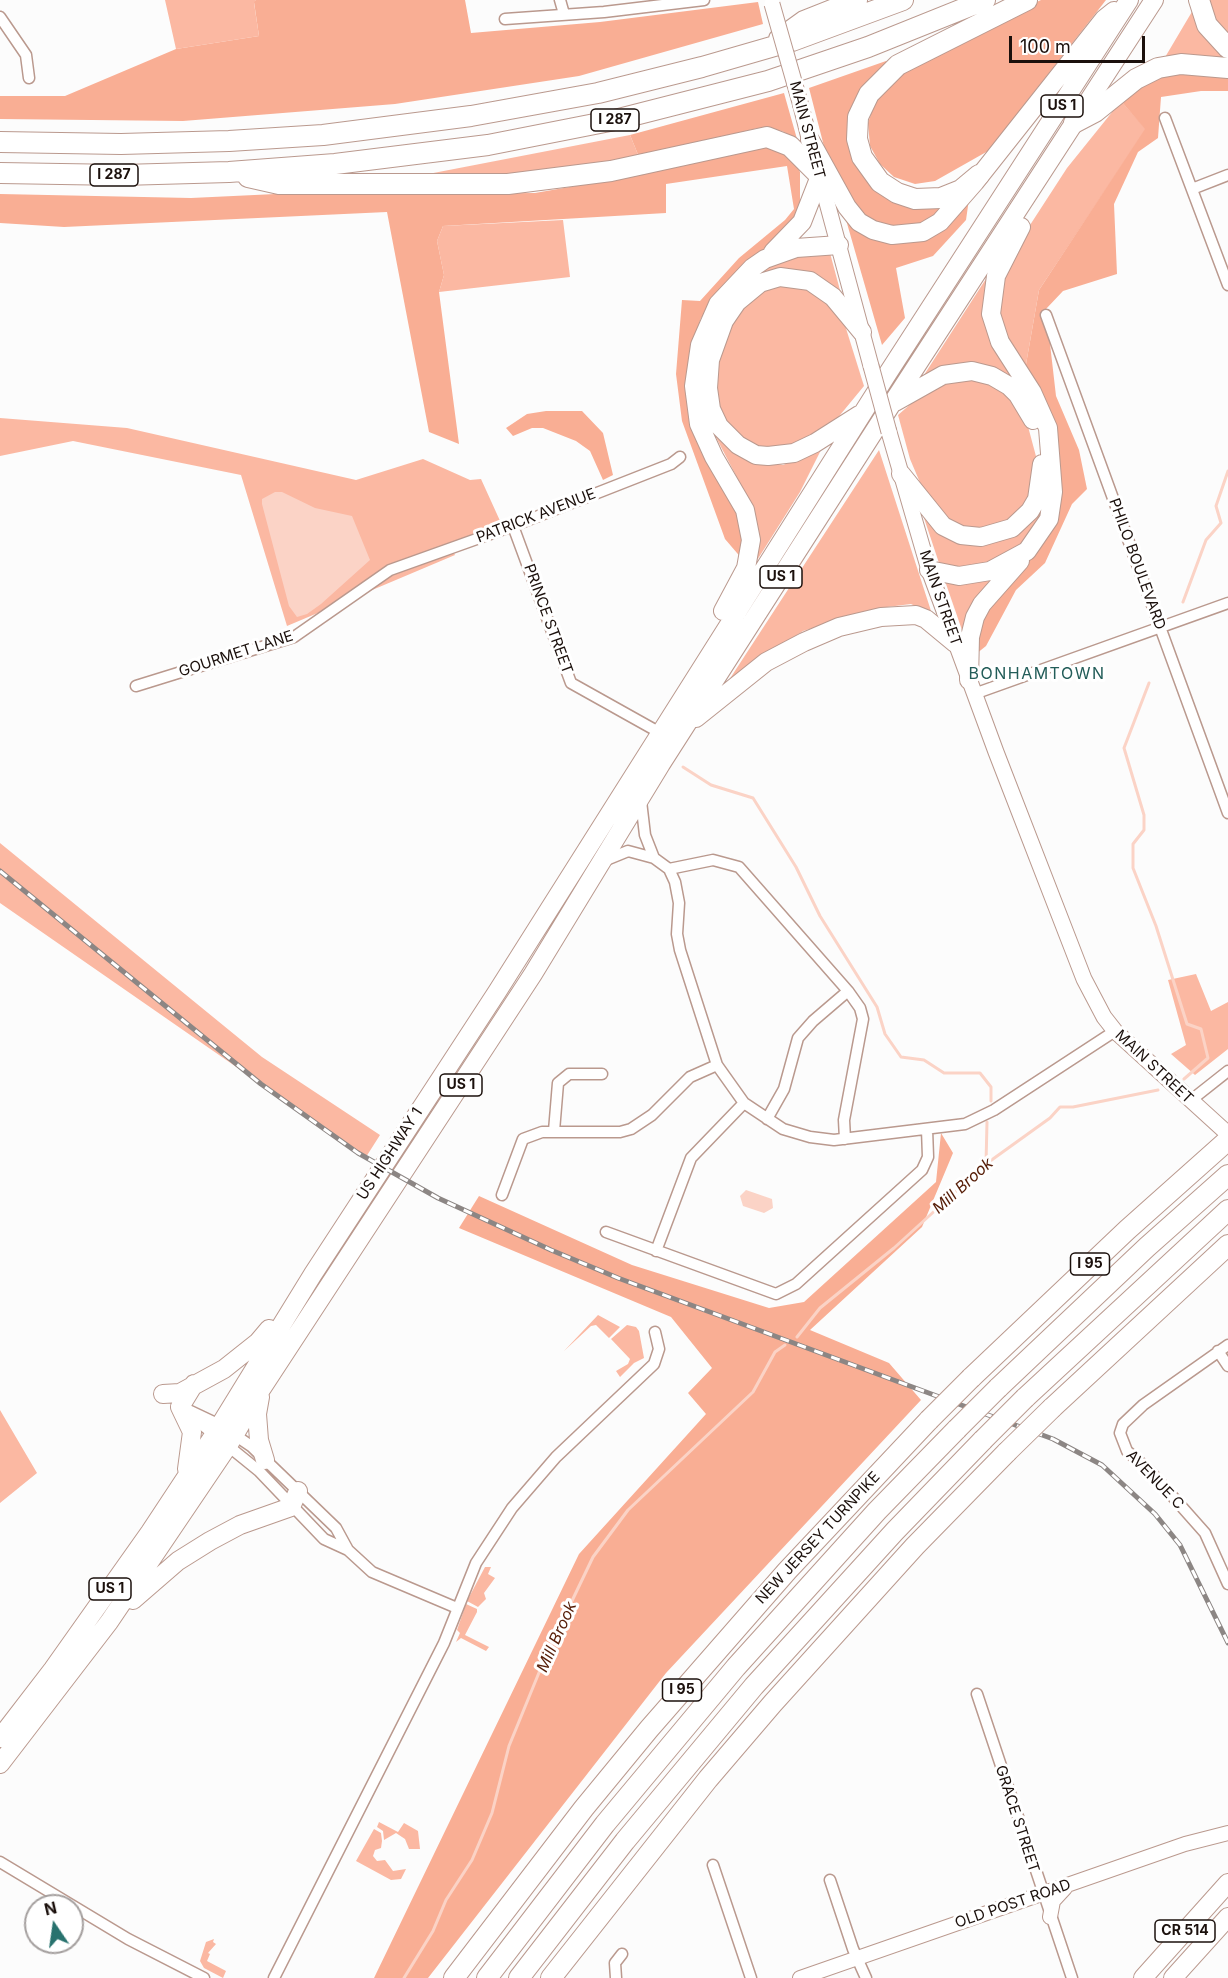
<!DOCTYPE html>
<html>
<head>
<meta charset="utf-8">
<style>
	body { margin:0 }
	#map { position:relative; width:1228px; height:1978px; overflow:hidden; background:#fcfcfc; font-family:Inter,sans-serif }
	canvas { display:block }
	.north { position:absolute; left:24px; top:1894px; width:60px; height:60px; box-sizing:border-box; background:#fff; border:2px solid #a49f9e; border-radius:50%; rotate:347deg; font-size:16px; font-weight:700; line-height:24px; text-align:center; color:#1b100c }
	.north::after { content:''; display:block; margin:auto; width:21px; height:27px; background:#28726e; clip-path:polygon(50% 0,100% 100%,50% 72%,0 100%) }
	.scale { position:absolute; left:1009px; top:36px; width:136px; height:27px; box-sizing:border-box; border:3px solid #1b100c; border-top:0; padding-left:8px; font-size:18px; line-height:21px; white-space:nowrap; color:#1b100c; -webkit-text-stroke:4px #fff; paint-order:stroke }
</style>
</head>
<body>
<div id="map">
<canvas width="1228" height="1978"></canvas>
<div class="north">N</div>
<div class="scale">100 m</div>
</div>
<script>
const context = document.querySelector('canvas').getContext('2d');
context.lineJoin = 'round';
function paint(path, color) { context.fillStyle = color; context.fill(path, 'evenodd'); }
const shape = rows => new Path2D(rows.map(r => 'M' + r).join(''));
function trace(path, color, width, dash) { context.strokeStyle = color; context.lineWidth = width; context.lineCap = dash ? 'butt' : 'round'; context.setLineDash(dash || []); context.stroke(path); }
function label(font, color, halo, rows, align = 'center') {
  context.font = font + ' Inter,sans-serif'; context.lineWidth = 6; context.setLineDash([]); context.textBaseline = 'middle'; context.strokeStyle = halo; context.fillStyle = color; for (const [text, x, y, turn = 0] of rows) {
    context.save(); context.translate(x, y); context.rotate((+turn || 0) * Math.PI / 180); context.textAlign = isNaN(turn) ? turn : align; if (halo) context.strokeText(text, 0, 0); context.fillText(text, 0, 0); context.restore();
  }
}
const green = shape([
	[165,0,256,0,254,3,259,36,176,49],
	[1207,0,1228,0,1228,36,1208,10],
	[1193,10,1228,55,1228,61,1164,59],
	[1121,101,1146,129,1039,290,1025,370,998,325,1008,259,1067,168],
	[630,135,639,157,535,177,423,175],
	[563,220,570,277,439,292,444,275,437,241,443,226],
	[830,253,844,305,832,290,758,278,753,273,784,256],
	[991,271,986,303,1021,387,943,367,924,375],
	[786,282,824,295,844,322,864,386,831,426,781,450,749,445,720,417,714,395,722,339,753,293],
	[966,377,1000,387,1026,419,1037,460,1036,482,1020,514,994,529,950,525,927,499,910,459,898,415,928,389],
	[0,418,127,428,356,480,423,459,470,480,481,479,501,523,450,545,455,555,287,626,241,475,73,441,0,456],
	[709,424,744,457,783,465,821,450,800,492,749,573,743,489],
	[879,450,932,614,911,604,879,608,803,631,729,680],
	[1043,509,1030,537,999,563,961,571,940,566,923,515,951,538,986,545,1025,528],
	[1009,567,963,633,945,581],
	[0,843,262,1057,380,1135,366,1157,0,903],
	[1196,974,1211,1011,1228,1002,1228,1049,1195,1075,1171,1054,1186,1045,1168,980],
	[598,1315,620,1327,609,1338,596,1325,591,1326,564,1351],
	[627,1325,636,1327,639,1331,644,1358,634,1363,620,1377,616,1371,628,1364,630,1359,611,1339],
	[0,1410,37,1473,0,1503],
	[485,1567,491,1567,488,1574,495,1578,484,1593,486,1599,478,1607,467,1601],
	[466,1604,477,1609,477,1612,465,1635,489,1647,486,1651,461,1638,456,1642,460,1633,457,1630],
	[379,1822,398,1832,404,1823,418,1831,420,1849,409,1849,405,1839,396,1833,384,1840,383,1831,377,1827],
	[374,1829,381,1833,382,1841,381,1848,375,1850,373,1856,377,1861,385,1860,393,1871,406,1869,401,1879,391,1880,356,1861],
	[214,1939,213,1942,216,1944,208,1953,210,1954,207,1961,226,1971,223,1978,204,1968,200,1961,206,1942]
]);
const forest = shape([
	[256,0,465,0,471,33,600,22,758,2,763,24,579,76,395,104,183,121,0,119,0,96,65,96,176,49,259,36,254,2],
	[1041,0,1106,0,988,151,935,181,915,184,894,177,880,164,870,146,868,123,874,105,886,87,912,64,945,44],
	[886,61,889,65,873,79,860,171,948,203,936,216,913,228,875,224,862,216,828,162,809,88],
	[1215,72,1228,74,1228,91,1201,91,1161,97,1158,138,1138,152,1114,204,1117,274,1063,291,1046,309,1056,396,1079,450,1087,489,1072,504,1045,563,1016,590,986,646,976,654,983,617,1029,560,1060,468,1025,370,1039,290,1145,129,1121,101,1154,74],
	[784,93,797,139,782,131,758,128,639,157,630,135],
	[765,147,790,154,800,172,800,211,791,226,729,285,701,318,690,350,688,394,741,518,743,560,725,539,682,421,676,374,682,300,700,301,739,258,785,220,794,209,787,166,666,184,666,213,443,226,437,241,444,275,439,292,459,444,429,432,387,212,64,227,0,223,0,194,191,198,318,192,321,195,535,193,644,174],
	[969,199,966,220,933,256,896,268,905,318,882,345,842,206,875,239,896,244,915,242],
	[546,411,582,411,603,433,613,475,603,480,590,451,576,441,543,428,532,428,513,436,506,428,527,414],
	[941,1133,953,1153,922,1227,810,1330,889,1363,921,1400,666,1673,428,1978,374,1978,579,1554,706,1414,688,1393,712,1368,671,1317,459,1228,479,1196,632,1265,769,1308,804,1302,936,1182]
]);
const water = shape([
	[275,492,282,492,315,508,352,516,370,560,321,604,307,614,297,617,289,606,262,504,262,499],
	[746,1190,772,1199,773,1208,764,1213,743,1206,740,1196]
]);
const stream = shape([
	[1183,602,1206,540,1221,523,1216,506,1228,471],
	[1149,683,1124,748,1144,815,1144,830,1133,844,1133,868,1156,926,1187,1024,1201,1029,1208,1058,1184,1079],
	[683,767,711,785,753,798,796,867,820,916,877,1007,885,1034,901,1057,924,1060,944,1073,980,1073,991,1087,991,1101],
	[986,1164,987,1122],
	[797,1337,820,1308,894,1248,986,1164,1050,1118,1060,1107,1073,1107,1158,1090],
	[404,1978,433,1931,446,1900,472,1860,492,1813,509,1746,547,1653,593,1557,628,1510,753,1392,775,1352,785,1345]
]);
const minor = shape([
	[560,0,564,14],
	[0,17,26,55,29,78],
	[505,19,604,12,704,0],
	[1165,118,1228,285],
	[1192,189,1228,175],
	[1046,315,1228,813],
	[513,526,571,683,664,735],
	[136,686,294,637,390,570,513,526,671,464,680,457],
	[974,694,1228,603],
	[654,858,669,869,675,882,679,903,677,934,680,950,717,1065,744,1103,783,1129,810,1137,834,1140,965,1124,994,1110,1115,1031],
	[606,860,628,851,654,858,645,835,641,801],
	[669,869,713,860,739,867,848,991,860,1008,863,1019,844,1120,845,1139],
	[1190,1101,1228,1071],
	[767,1119,784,1089,798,1038,813,1021,848,991],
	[554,1131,558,1083,569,1074,602,1074],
	[502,1195,523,1139,542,1132,620,1132,631,1129,652,1115,690,1077,717,1065],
	[606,1232,776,1294,796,1284,922,1170,928,1157,927,1129],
	[656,1251,691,1158,744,1103],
	[1228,1345,1143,1405,1123,1424,1120,1433,1127,1451,1150,1471,1205,1533,1228,1584],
	[1218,1351,1228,1366],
	[182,1407,220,1425,251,1446,336,1528,348,1550,372,1572,457,1608],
	[190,1415,259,1471,324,1539,348,1550],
	[977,1694,1072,1978],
	[0,1862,128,1939,204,1978],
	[713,1865,751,1978],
	[830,1880,853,1949,866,1978],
	[274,1978,444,1643,476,1563,512,1508,556,1457,654,1364,659,1349,655,1332],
	[616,1978,615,1963,622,1954]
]);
const tertiary = shape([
	[1050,1917,1053,1901,1065,1888],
	[800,1978,1185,1844,1228,1833]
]);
const secondary = shape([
	[801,106,812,150],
	[819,173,871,366],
	[889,432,929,570,996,752,1084,979,1104,1017,1115,1031,1228,1134]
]);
const primary = shape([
	[1143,1978,1228,1883],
	[1173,1978,1228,1917]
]);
const trunk = shape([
	[810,140,847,207,859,222,873,230,892,235,923,232,940,222,975,182,1104,19,1114,11],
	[773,252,802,222,820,176],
	[895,402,943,375,972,371,992,376,1009,386,1018,395,1033,420],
	[859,415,815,443,794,453,768,456,756,455,738,445,719,426,711,409,708,388,710,360,724,321,737,302,760,283,780,277,810,281,833,297,862,332],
	[901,474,943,526,961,535,981,537,1012,528,1030,511,1037,499,1042,464],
	[929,570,959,576,990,571,1027,551,1049,519,1053,492,1048,428,1032,392,1000,342,991,314,996,276,1021,227],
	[723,611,746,568,751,540,745,510,714,457,699,424,694,386,700,345,718,304,752,268,765,259,796,248,839,245],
	[969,680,970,637,975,617,982,604,1020,561],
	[696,718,766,662,804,642,839,627,881,617,916,615,926,619,955,643],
	[163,1394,180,1393,224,1369,258,1342,269,1329],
	[260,1397,257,1414,259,1440,265,1460],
	[187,1469,192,1432,180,1407,194,1384],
	[133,1600,178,1561,210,1541,240,1525,291,1507,298,1491],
	[0,1738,53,1669,150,1532,214,1435,313,1274,497,992,888,373,1129,0],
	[0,1764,109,1622,228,1446,262,1388,533,974,661,764,891,405,1154,0]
]);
const motorway = shape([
	[1199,0,1207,25,1228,48],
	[779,39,804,21,857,0],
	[1074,123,1095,112,1136,79,1158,68,1181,64,1228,68],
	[0,142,121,144,229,141,323,135,471,116,598,93,702,67,792,41,903,0],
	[0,173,122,175,229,172,335,164,488,145,615,120,768,81,868,47,985,0],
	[979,175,961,190,941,198,915,199,897,193,880,182,862,157,857,139,858,117,869,94,898,65,1027,0],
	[248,177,279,184,508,184,611,171,767,137,790,146,820,176],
	[971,1378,1127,1230,1228,1140],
	[998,1388,1147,1247,1228,1175],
	[1025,1398,1228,1210],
	[1052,1408,1228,1245],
	[454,1978,584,1808,649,1729,787,1571,929,1420],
	[487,1978,605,1824,736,1667,877,1511,957,1429],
	[519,1978,625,1841,754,1686,895,1531,983,1440],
	[551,1978,708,1779,773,1703,915,1546,1007,1452]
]);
const rail = shape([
	[0,871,261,1084,358,1153,438,1198,551,1250,618,1278,1053,1439,1102,1465,1155,1514,1180,1545,1228,1643]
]);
const secondaryBridge = shape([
	[772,4,801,106],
	[871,366,889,432]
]);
const motorwayBridge = shape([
	[929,1420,971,1378],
	[957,1429,998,1388],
	[983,1440,1025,1398],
	[1007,1452,1052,1408]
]);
const shields = [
	[1062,106,42],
	[615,120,48],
	[114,175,48],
	[781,577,42],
	[461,1085,42],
	[1090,1264,39],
	[110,1589,42],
	[682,1690,39],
	[1185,1931,60]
];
const shieldNames = [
	["US 1",1062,106],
	["I 287",615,120],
	["I 287",114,175],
	["US 1",781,577],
	["US 1",461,1085],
	["I 95",1090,1264],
	["US 1",110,1589],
	["I 95",682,1690],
	["CR 514",1185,1931]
];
const streetNames = [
	["MAIN STREET",807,130,75],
	["PATRICK AVENUE",536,516,-21],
	["PHILO BOULEVARD",1137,564,70],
	["MAIN STREET",940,598,71],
	["PRINCE STREET",548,619,70],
	["GOURMET LANE",236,654,-18],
	["MAIN STREET",1154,1067,43],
	["US HIGHWAY 1",390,1154,-57],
	["AVENUE C",1155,1480,46],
	["NEW JERSEY TURNPIKE",818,1538,-47],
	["GRACE STREET",1017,1819,72],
	["OLD POST ROAD",1013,1904,-19]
];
const neighbourhoodNames = [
	["BONHAMTOWN",1037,674]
];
const waterNames = [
	["Mill Brook",963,1186,-42],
	["Mill Brook",557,1637,-66]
];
paint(green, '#fbb8a2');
paint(forest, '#f9ae94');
paint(water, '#fbd3c6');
trace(stream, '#fbd3c6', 3);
trace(minor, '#ba998e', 13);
trace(tertiary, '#ba998e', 16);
trace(secondary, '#ba998e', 17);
trace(primary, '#ba998e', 20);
trace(trunk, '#ba998e', 20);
trace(motorway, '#ba998e', 22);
trace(minor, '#fff', 10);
trace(tertiary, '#fff', 14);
trace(secondary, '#fff', 15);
trace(primary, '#fff', 18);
trace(trunk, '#fff', 18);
trace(motorway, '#fff', 20);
trace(rail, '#8c8684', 5);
trace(rail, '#fff', 3, [9]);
trace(secondaryBridge, '#ba998e', 17, []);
trace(motorwayBridge, '#ba998e', 22, []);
trace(secondaryBridge, '#fff', 15);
trace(motorwayBridge, '#fff', 20);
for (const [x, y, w] of shields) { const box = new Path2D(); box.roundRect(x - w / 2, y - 11, w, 22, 4.5); context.fillStyle = '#fff'; context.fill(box); trace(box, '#1b100c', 1.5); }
label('bold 14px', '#1b100c', null, shieldNames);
label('15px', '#1b100c', '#fff', streetNames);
context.letterSpacing = '1.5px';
label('16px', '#235d59', '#fff', neighbourhoodNames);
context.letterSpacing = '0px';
label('italic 16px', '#561d07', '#fff', waterNames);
</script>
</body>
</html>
